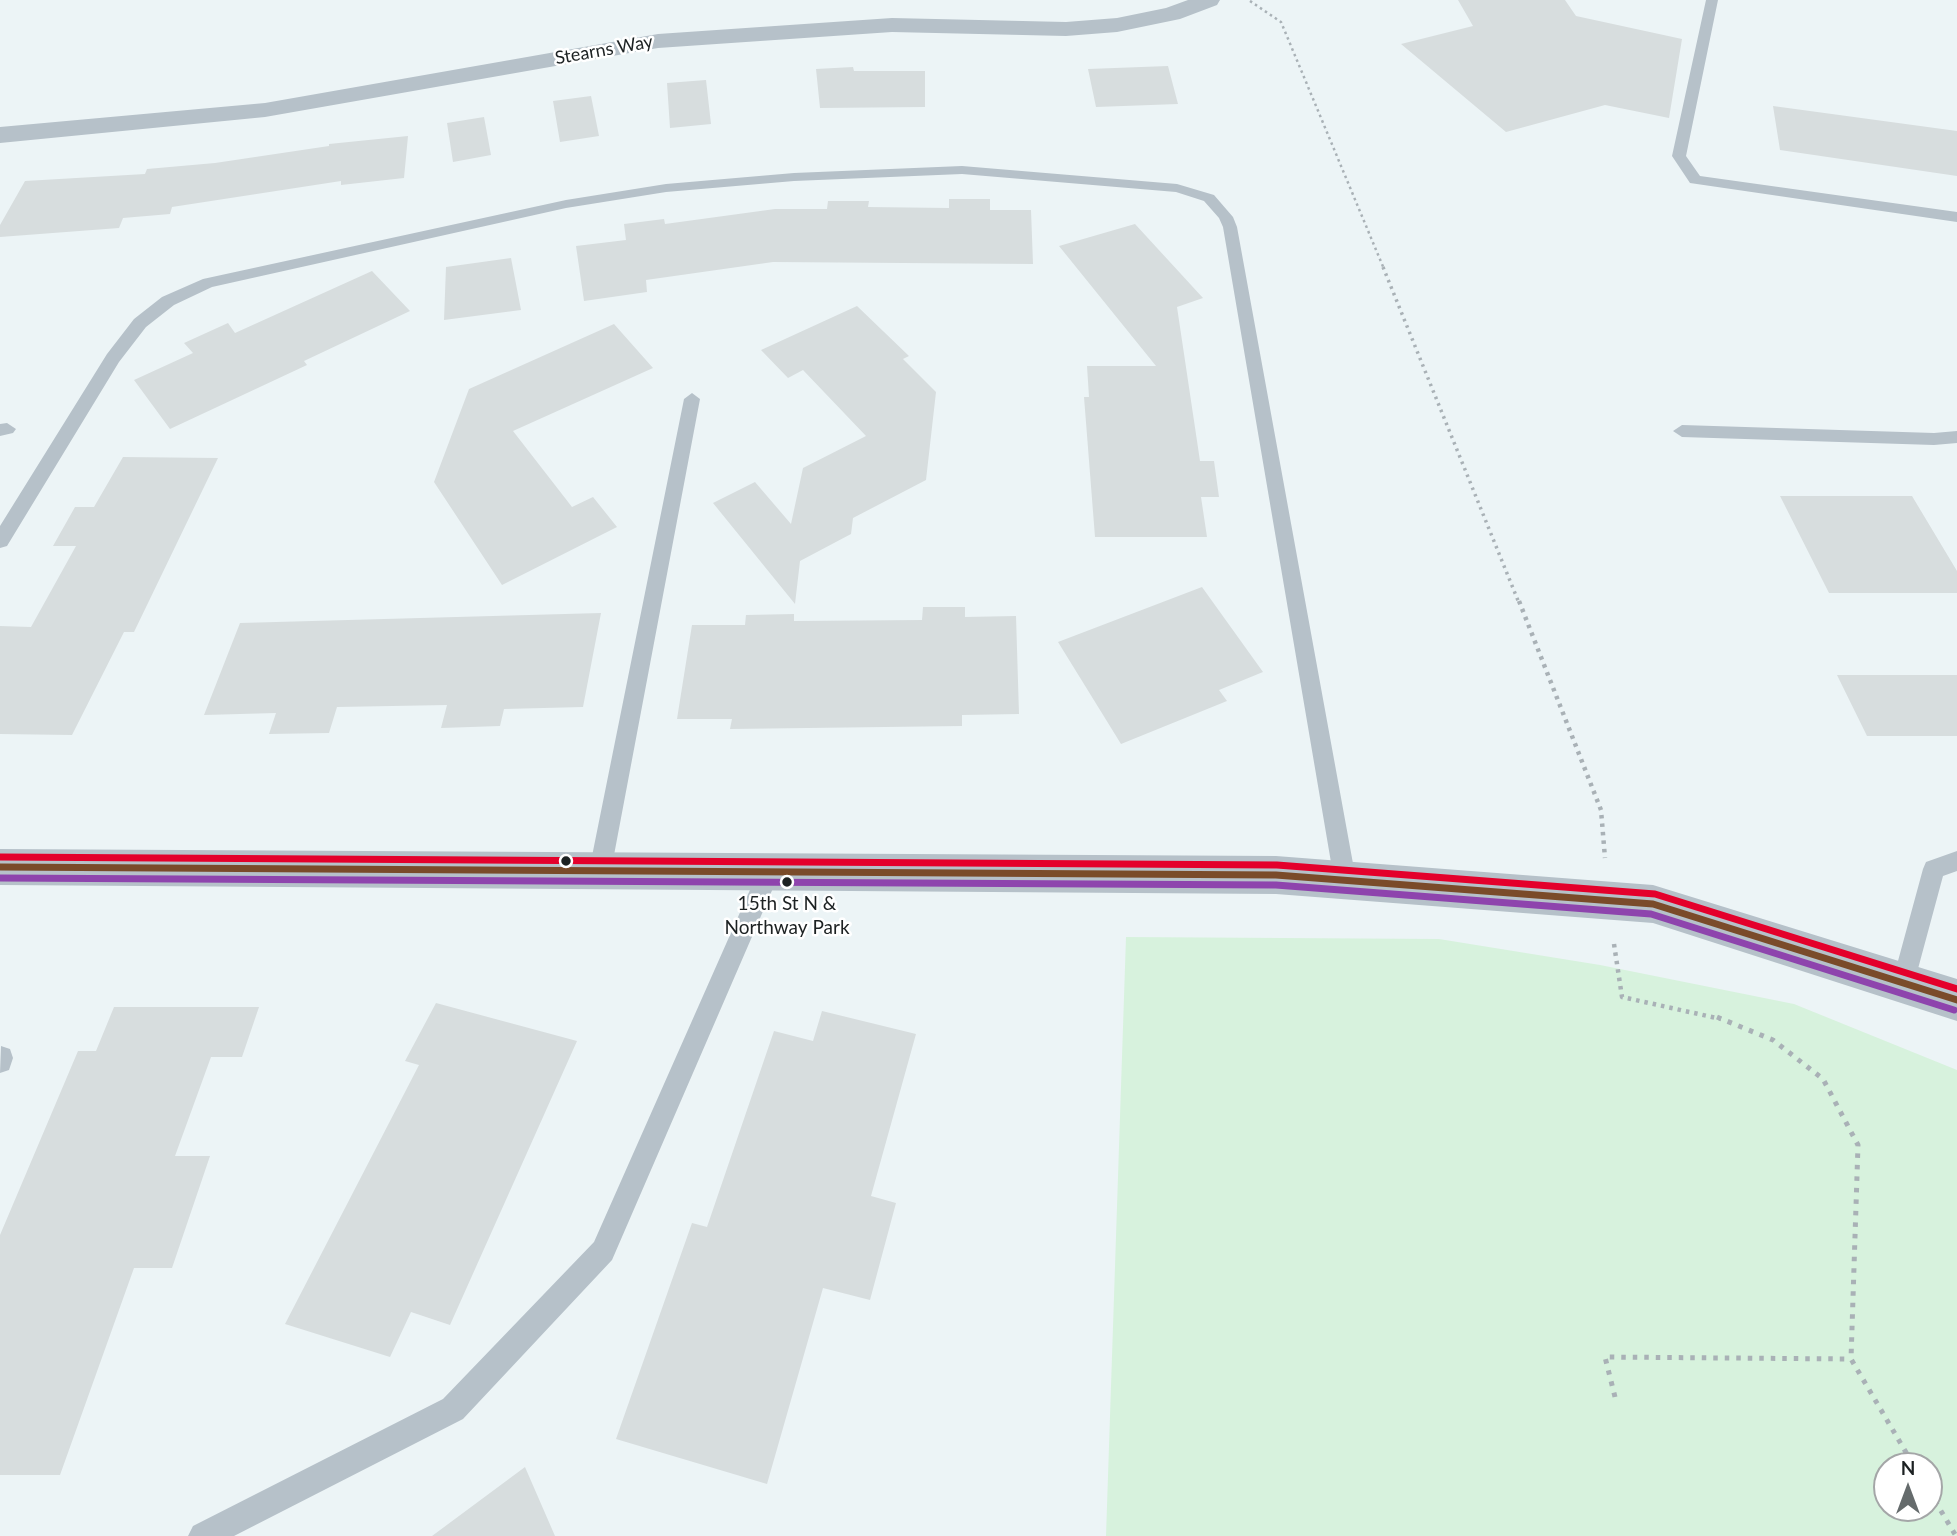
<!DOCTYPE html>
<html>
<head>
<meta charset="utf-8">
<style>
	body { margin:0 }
	#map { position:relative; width:1957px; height:1536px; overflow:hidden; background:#ecf4f6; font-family:Lato,sans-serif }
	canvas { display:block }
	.north { position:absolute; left:1873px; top:1452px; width:70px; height:70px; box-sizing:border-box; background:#fff; border:2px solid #a4a6a7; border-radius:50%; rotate:0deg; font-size:19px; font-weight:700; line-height:28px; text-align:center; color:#1c2122 }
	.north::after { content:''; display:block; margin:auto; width:24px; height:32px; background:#656b6c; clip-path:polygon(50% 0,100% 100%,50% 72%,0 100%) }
</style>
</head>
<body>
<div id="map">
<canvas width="1957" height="1536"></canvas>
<div class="north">N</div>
</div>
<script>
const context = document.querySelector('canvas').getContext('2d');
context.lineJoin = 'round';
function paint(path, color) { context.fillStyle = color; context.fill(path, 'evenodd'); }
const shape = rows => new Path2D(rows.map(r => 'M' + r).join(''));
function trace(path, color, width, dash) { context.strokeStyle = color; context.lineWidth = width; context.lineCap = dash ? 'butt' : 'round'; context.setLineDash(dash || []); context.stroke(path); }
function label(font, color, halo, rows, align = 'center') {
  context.font = font + ' Lato,sans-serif'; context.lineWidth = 5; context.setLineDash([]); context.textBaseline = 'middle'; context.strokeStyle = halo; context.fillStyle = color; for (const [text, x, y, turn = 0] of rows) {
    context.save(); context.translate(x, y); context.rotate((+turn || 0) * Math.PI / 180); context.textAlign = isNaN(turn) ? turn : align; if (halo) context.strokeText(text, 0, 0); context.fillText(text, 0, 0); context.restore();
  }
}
const green = shape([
	[1126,937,1439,939,1600,965,1794,1004,1957,1070,1957,1536,1106,1536],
	[1929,1466,1929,1508,1887,1508,1887,1466]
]);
const building = shape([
	[1458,0,1565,0,1576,16,1682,39,1669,118,1605,105,1506,132,1401,44,1473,26],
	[1168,66,1178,104,1096,107,1088,69],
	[853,67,854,71,925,71,925,107,820,108,816,69],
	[706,80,711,124,670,128,667,83],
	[591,96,599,136,560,142,553,101],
	[1773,106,1957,131,1957,176,1780,150],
	[484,117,491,155,453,162,447,123],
	[408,136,404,178,341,185,341,181,172,207,170,214,123,218,119,228,0,237,0,225,25,181,145,174,147,169,215,163,329,146,329,144],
	[949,199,990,199,990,210,1031,210,1033,264,773,262,646,280,647,292,584,301,576,246,626,240,624,224,664,219,665,224,775,209,827,209,828,201,869,201,868,207,949,208],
	[1135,224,1203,298,1177,307,1200,461,1214,461,1219,497,1201,497,1207,537,1095,537,1084,397,1089,397,1087,366,1156,366,1059,246],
	[511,258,521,310,444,320,446,267],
	[372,271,410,311,304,361,307,365,170,429,134,380,193,353,184,343,228,323,235,333],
	[857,306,909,356,903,359,936,392,926,480,853,518,851,534,800,561,795,604,713,503,755,482,791,524,803,468,866,436,803,370,788,378,761,350],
	[614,324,653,368,513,431,572,507,593,497,617,527,502,585,434,482,469,389],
	[123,457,218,458,134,632,124,632,72,735,0,734,0,626,31,627,76,546,53,546,75,507,94,507],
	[1780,496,1912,496,1957,571,1957,593,1829,593],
	[1202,587,1263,672,1219,690,1227,701,1121,744,1058,642],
	[923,607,965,607,965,617,1016,616,1019,714,962,715,962,726,730,729,732,719,677,719,692,625,745,625,746,615,794,614,794,621,922,620],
	[601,613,583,707,504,709,500,726,441,728,447,705,337,707,329,733,269,734,276,713,204,715,240,623],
	[1837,675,1957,675,1957,736,1867,736],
	[436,1003,577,1041,450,1325,411,1312,390,1357,285,1324,419,1065,405,1061],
	[114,1007,259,1007,242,1057,211,1057,175,1156,210,1156,172,1268,134,1268,60,1475,0,1475,0,1235,78,1051,96,1051],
	[822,1011,916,1034,871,1196,896,1203,870,1300,823,1288,767,1484,616,1439,692,1223,707,1227,774,1031,813,1041],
	[525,1467,555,1536,432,1536]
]);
const pathFar3 = shape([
	[1250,1,1281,22,1384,269]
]);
const pathFar2 = shape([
	[1383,267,1519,603]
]);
const pathFar1 = shape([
	[1519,601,1601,810,1605,858],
	[1614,944,1622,997,1721,1019]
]);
const path = shape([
	[1717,1017,1773,1040,1823,1079,1858,1145,1851,1359,1914,1466],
	[1615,1397,1605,1357,1851,1359],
	[1929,1491,1956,1536]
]);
const service = shape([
	[1706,0,1718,0,1686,156,1700,176,1957,212,1957,222,1690,183,1672,156,1706,0],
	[962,166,1177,184,1214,195,1233,217,1237,227,1356,880,1353,887,1345,890,1337,887,1334,880,1223,227,1219,218,1204,201,1176,192,962,174,794,181,666,192,566,208,212,287,174,305,146,327,119,362,7,546,0,548,0,526,107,354,134,319,162,297,203,279,566,200,666,184,794,173,962,166],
	[692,393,700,399,611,871,608,878,600,881,592,878,589,871,684,399,692,393],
	[7,423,16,429,13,433,0,436,0,424,7,423],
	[1682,425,1934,433,1957,431,1957,443,1934,445,1682,437,1673,431,1682,425],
	[1957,851,1957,871,1943,876,1912,991,1904,994,1896,991,1892,983,1923,869,1926,862,1957,851],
	[769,862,777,865,780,872,612,1260,463,1419,234,1536,188,1536,193,1526,443,1399,594,1242,761,865,769,862],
	[1,1046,10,1049,13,1058,9,1070,0,1073,1,1046]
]);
const minor = shape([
	[1188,0,1220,0,1217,5,1180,19,1117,32,1066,36,892,32,658,48,265,117,0,143,0,127,265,103,658,34,892,18,1066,22,1117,18,1166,8,1188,0],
	[0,849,1276,856,1653,885,1957,979,1957,1021,1653,923,1276,894,0,885,0,849]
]);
const bus1 = shape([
	[0,867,1276,875,1653,904,1957,1000]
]);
const bus2 = shape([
	[0,878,1276,885,1651,914,1954,1010]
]);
const bus3 = shape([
	[0,857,1277,865,1655,894,1957,989]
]);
const markers = [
	[566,861,6,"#1c2122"],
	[787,882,6,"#1c2122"]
];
const farStreetnames = [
	["Stearns Way",604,50,-10]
];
const busNames = [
	["15th St N &",787,904],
	["Northway Park",787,928]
];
paint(green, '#d7f2dd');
paint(building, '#d7ddde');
trace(pathFar3, '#a9b1b6', 2.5, [2.5, 3.5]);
trace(pathFar2, '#a9b1b6', 3.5, [2.5, 4.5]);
trace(pathFar1, '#a9b1b6', 4.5, [3.5, 5]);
trace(path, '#a9b1b6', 5, [4.5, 7]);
paint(service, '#b6c1c9');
paint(minor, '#b6c1c9');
trace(bus1, '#7a4b2a', 7);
trace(bus2, '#8e44ad', 7);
trace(bus3, '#e4002b', 7);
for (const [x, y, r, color] of markers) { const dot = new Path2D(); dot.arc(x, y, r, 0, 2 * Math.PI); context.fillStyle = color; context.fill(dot); trace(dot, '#fff', 2.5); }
label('18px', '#1c2122', '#fff', farStreetnames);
label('19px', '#1c2122', '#fff', busNames);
</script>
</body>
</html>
